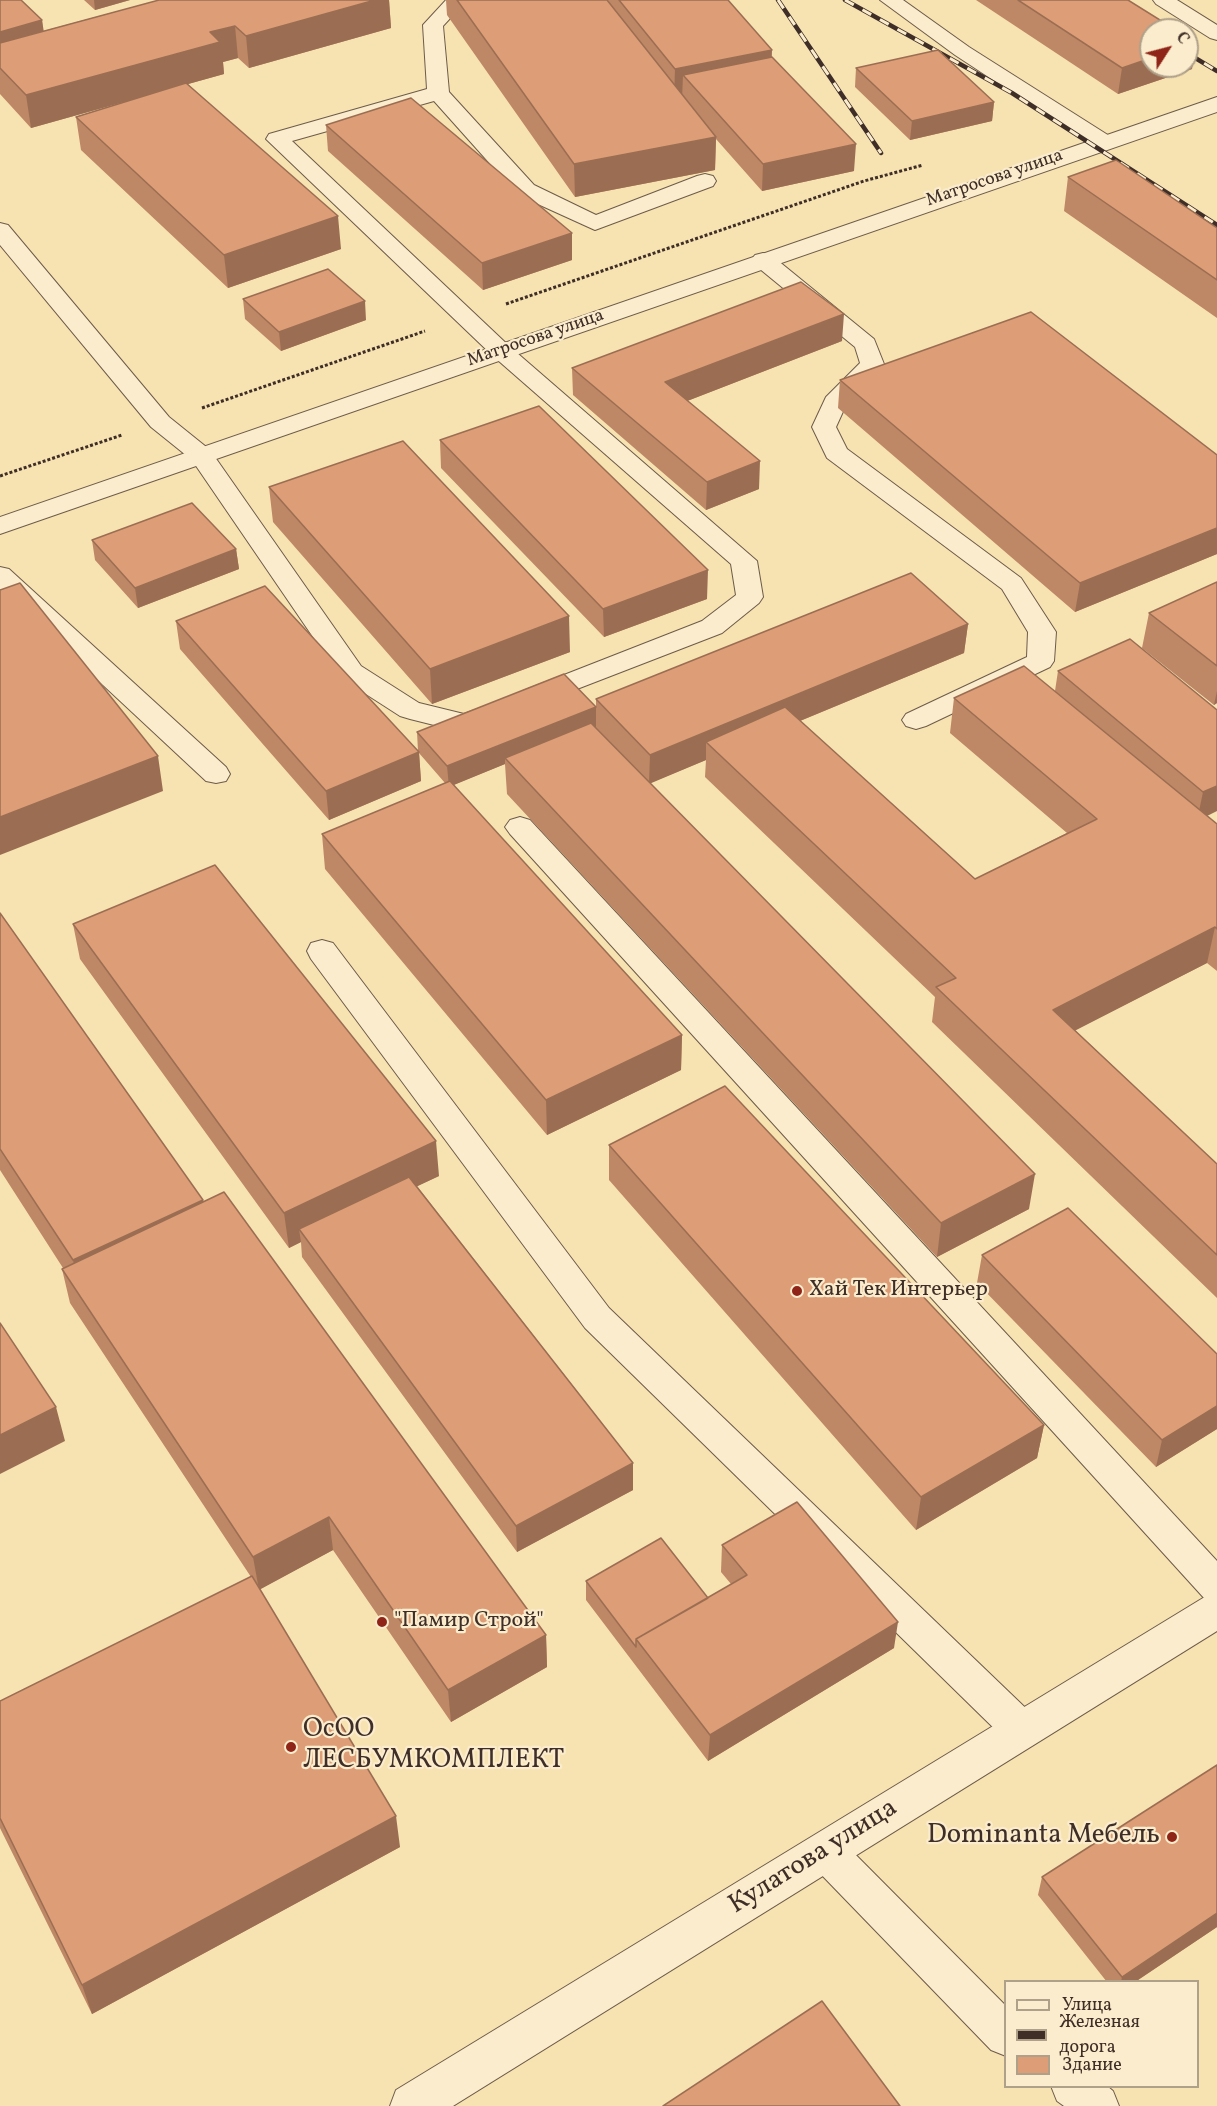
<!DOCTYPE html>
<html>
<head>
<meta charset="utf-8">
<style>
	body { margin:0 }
	#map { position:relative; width:1217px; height:2106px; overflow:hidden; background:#f7e2b1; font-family:Vollkorn,serif }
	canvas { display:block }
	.legend { position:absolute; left:1004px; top:1980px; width:195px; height:108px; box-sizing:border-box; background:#faeccc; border:2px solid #afa08a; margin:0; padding:8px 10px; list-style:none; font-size:18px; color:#3f2e27 }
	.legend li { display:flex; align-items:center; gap:12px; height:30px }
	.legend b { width:30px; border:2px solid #afa08a }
	.north { position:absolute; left:1139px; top:18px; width:60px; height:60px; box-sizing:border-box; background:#faeccc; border:2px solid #afa08a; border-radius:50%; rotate:54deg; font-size:16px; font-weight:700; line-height:24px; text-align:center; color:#3f2e27 }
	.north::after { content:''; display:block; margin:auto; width:21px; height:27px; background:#8f2418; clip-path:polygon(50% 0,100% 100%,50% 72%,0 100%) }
</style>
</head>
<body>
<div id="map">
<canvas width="1217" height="2106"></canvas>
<ul class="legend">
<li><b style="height:8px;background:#faeccc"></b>Улица</li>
<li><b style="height:8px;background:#3f2e27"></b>Железная дорога</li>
<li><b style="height:16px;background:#dd9d76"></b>Здание</li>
</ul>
<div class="north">С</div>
</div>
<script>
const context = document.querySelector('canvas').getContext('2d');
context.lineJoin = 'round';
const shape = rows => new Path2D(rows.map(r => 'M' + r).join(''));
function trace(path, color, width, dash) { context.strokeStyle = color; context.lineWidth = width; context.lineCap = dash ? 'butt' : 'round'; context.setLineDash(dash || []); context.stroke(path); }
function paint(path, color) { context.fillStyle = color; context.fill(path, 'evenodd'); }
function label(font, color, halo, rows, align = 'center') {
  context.font = font + ' Vollkorn,serif'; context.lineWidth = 4.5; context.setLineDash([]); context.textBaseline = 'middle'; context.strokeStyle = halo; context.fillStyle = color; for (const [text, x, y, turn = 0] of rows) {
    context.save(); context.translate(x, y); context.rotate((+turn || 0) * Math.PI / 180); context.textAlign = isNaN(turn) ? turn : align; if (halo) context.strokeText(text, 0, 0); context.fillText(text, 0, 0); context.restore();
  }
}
const path = shape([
	[506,304,864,181,923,165],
	[202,408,425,331],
	[0,476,122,435]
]);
const service = shape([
	[446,0,467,0,443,26,449,92,534,185,596,215,697,176,705,174,713,176,716,181,713,186,595,230,518,195,434,101,292,141,509,346,757,561,763,597,759,603,722,633,533,706,523,703,519,697,523,691,702,621,736,595,731,564,493,356,266,139,269,134,427,89,423,25,446,0],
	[880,0,903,0,969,47,1111,137,1114,142,1111,147,1103,149,1095,147,955,55,880,0],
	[1153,0,1177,0,1217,25,1217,40,1210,38,1156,4,1153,0],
	[0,223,8,225,169,417,210,450,361,666,419,703,464,714,489,705,499,708,503,714,499,720,466,733,410,719,400,716,341,678,192,460,151,427,0,245,0,223],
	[763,253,771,255,874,339,884,364,846,405,836,427,847,449,1021,578,1056,632,1054,661,1050,667,926,726,916,729,906,726,902,720,906,714,1027,657,1028,632,1002,589,827,458,812,427,826,397,860,363,855,347,755,265,751,260,755,255,763,253],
	[0,567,9,569,226,767,230,774,226,781,216,783,206,781,0,589,0,567],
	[520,817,530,820,1217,1561,1217,1603,1204,1598,510,834,505,827,510,820,520,817],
	[322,940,333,943,609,1308,1036,1718,1041,1730,1036,1742,1022,1747,1008,1742,585,1328,311,959,307,951,311,943,322,940],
	[825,1832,839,1838,1006,2006,1006,2056,991,2050,811,1864,805,1851,811,1838,825,1832],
	[1051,2086,1107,2086,1113,2091,1119,2106,1064,2106,1057,2101,1051,2086]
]);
const minor = shape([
	[1217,97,1217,112,0,534,0,517,1217,97],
	[1217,1593,1217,1631,453,2106,390,2106,396,2090,1203,1598,1217,1593]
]);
const rail = shape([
	[778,0,881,153],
	[845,0,1012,93,1217,225],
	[1187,53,1217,71]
]);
const wall = shape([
	[0,0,42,20,43,31,159,0,389,0,391,28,249,68,238,58,223,62,224,74,188,84,341,249,228,288,81,150,76,117,134,99,31,128,0,94],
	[84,0,130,0,95,10],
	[446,0,728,0,772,57,854,171,762,191,716,139,715,170,575,197,447,15],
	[976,0,1128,0,1192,69,1118,94],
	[856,68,994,102,992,121,910,140,855,87],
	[326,125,572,260,483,290,328,151],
	[1068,177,1217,228,1217,318,1064,211],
	[243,299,366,320,281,351,245,319],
	[842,341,687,401,759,489,706,510,573,395,572,368],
	[840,380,1217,455,1217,554,1075,612,838,408],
	[440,440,707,599,604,637,441,468],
	[269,487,570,652,432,704,273,522],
	[92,540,236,549,239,569,138,608,95,560],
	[1217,582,1217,703,1214,705,1142,648,1149,613],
	[176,621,418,751,417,732,596,728,596,699,968,624,964,653,800,721,975,879,1067,833,950,733,954,698,1055,691,1058,671,1217,710,1207,816,1217,824,1217,971,1207,963,1075,1030,1217,1164,1217,1298,932,1022,935,997,705,777,706,760,650,783,1029,1209,937,1257,507,794,505,764,453,785,682,1035,681,1070,547,1135,325,869,322,834,445,783,419,753,421,781,329,820,180,649],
	[0,913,204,1202,546,1635,547,1667,451,1722,333,1550,260,1589,400,1847,92,2014,0,1828,0,1701,251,1577,70,1303,62,1269,63,1268,0,1170],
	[73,924,439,1176,417,1186,633,1463,633,1490,517,1552,302,1257,301,1242,289,1248,80,959],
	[609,1145,1044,1425,1037,1458,916,1530,609,1180],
	[982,1255,1217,1354,1217,1429,1156,1467,977,1283],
	[722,1545,894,1648,708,1761,586,1600,586,1581,708,1598,731,1584,721,1572],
	[1217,1765,1217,1927,1135,1982,1107,1982,1038,1895,1042,1877]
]);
const shadedWall = shape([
	[94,0,130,0,95,10],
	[375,0,389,0,391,28,249,68,246,36],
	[42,20,46,46,0,59,0,32],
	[235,26,238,58,223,62,224,74,31,128,26,95,210,32],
	[1197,43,1192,69,1118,94,1122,68,1151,58,1151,66,1187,66,1187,46],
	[772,50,771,83,683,75,682,100,674,101,675,69],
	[994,102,992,121,910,140,912,121],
	[716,137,715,170,575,197,574,164],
	[856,144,854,171,762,191,763,164],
	[338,216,341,249,228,288,224,255],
	[572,233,572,260,483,290,482,263],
	[365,301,366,320,281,351,279,332],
	[844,314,842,341,664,410,665,382],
	[760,461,759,489,706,510,707,482],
	[1217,528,1217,554,1075,612,1080,583],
	[236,549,239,569,138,608,135,588],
	[708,570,707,599,604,637,603,609],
	[569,616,570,652,432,704,430,669],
	[968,624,964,653,720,754,706,742,706,760,649,784,650,755],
	[1217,691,1217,703,1214,705],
	[596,707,596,728,505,758,505,764,449,787,447,766],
	[419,752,421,781,329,820,326,791],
	[158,756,163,791,0,855,0,817],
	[1217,786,1217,811,1197,821,1203,792],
	[1215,927,1207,963,1047,1045,1053,1010],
	[682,1035,681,1070,547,1135,546,1100],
	[436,1141,439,1176,306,1239,299,1229,301,1242,289,1248,284,1213],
	[1035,1174,1029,1209,937,1257,941,1223],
	[203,1200,209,1234,81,1295,73,1260],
	[1217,1406,1217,1429,1156,1467,1162,1440],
	[56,1407,65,1441,0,1474,0,1435],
	[1044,1425,1037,1458,916,1530,921,1497],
	[633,1463,633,1490,517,1552,516,1526],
	[329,1517,333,1550,259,1590,253,1557],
	[898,1622,894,1648,708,1761,710,1735],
	[546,1635,547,1667,451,1722,448,1690],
	[396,1816,400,1847,92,2014,82,1985],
	[1217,1913,1217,1927,1135,1982,1121,1982,1122,1977]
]);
const building = shape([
	[0,0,21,0,42,20,0,32,0,0],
	[159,0,375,0,246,36,235,26,210,32,220,42,26,95,0,68,0,43,159,0],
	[457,0,607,0,716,137,574,164,457,0],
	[619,0,728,0,772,50,675,69,619,0],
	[1018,0,1128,0,1176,30,1151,30,1151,58,1122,68,1018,0],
	[1187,37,1197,43,1187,46,1187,37],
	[938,50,994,102,912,121,856,68,938,50],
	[772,57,856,144,763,164,683,75,772,57],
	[186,83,338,216,224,255,76,117,186,83],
	[411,98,572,233,482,263,326,125,411,98],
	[1116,160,1217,228,1217,280,1068,177,1116,160],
	[328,269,365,301,279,332,243,299,328,269],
	[801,282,844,314,665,382,760,461,707,482,572,368,801,282],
	[1031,312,1217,455,1217,528,1080,583,840,380,1031,312],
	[539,406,708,570,603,609,440,440,539,406],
	[403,441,569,616,430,669,269,487,403,441],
	[192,503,236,549,135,588,92,540,192,503],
	[911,573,968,624,650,755,596,699,911,573],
	[1217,582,1217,666,1149,613,1217,582],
	[20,583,158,756,0,817,0,590,20,583],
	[265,586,419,752,326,791,176,621,265,586],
	[1130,639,1217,710,1217,786,1203,792,1058,671,1130,639],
	[1024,666,1217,824,1217,929,1215,927,1053,1010,1217,1164,1217,1255,936,987,956,978,706,742,785,707,975,879,1097,819,954,698,1024,666],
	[564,674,596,707,447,766,417,732,564,674],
	[591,723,1035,1174,941,1223,505,758,591,723],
	[450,781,682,1035,546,1100,322,834,450,781],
	[215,865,436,1141,284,1213,73,924,215,865],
	[0,913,203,1200,73,1260,0,1149,0,913],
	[725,1086,1044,1425,921,1497,609,1145,725,1086],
	[409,1177,633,1463,516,1526,299,1229,409,1177],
	[224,1192,546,1635,448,1690,329,1517,253,1557,62,1269,224,1192],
	[1068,1208,1217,1354,1217,1406,1162,1440,982,1255,1068,1208],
	[0,1323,56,1407,0,1435,0,1323],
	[797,1502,898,1622,710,1735,636,1639,747,1575,722,1545,797,1502],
	[661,1538,708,1598,636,1639,636,1647,586,1581,661,1538],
	[252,1576,396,1816,82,1985,0,1818,0,1701,252,1576],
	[1217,1765,1217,1913,1122,1977,1042,1877,1217,1765],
	[822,2001,900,2106,663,2106,822,2001]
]);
const markers = [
	[797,1291,6,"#8f2418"],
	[382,1622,6,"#8f2418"],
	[291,1747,6,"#8f2418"],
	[1172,1837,6,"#8f2418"]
];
const farStreetnames = [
	["Матросова улица",995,179,-19],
	["Матросова улица",536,339,-19]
];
const poiNames = [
	["Хай Тек Интерьер",809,1291],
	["\"Памир Строй\"",394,1622]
];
const nearPoinames = [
	["ОсОО",303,1731],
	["ЛЕСБУМКОМПЛЕКТ",303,1762],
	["Dominanta Мебель",1160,1837,"right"]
];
const nearStreetnames = [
	["Кулатова улица",814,1858,-32]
];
trace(service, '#6d5b4a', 2);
trace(minor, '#6d5b4a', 2);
trace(path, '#3f2e27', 3, [3, 2]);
paint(service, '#faeccc');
paint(minor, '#faeccc');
trace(rail, '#3f2e27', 4.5);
trace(rail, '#faeccc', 3, [10]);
paint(wall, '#be8765');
paint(shadedWall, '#9b6e53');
paint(building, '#dd9d76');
trace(building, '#9b6e53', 1.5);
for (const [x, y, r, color] of markers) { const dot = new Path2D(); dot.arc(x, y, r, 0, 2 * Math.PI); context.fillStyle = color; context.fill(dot); trace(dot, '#faeccc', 2); }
label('18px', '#3f2e27', '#faeccc', farStreetnames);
label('22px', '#3f2e27', '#faeccc', poiNames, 'left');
label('27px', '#3f2e27', '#faeccc', nearPoinames, 'left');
label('27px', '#3f2e27', '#faeccc', nearStreetnames);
</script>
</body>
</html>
